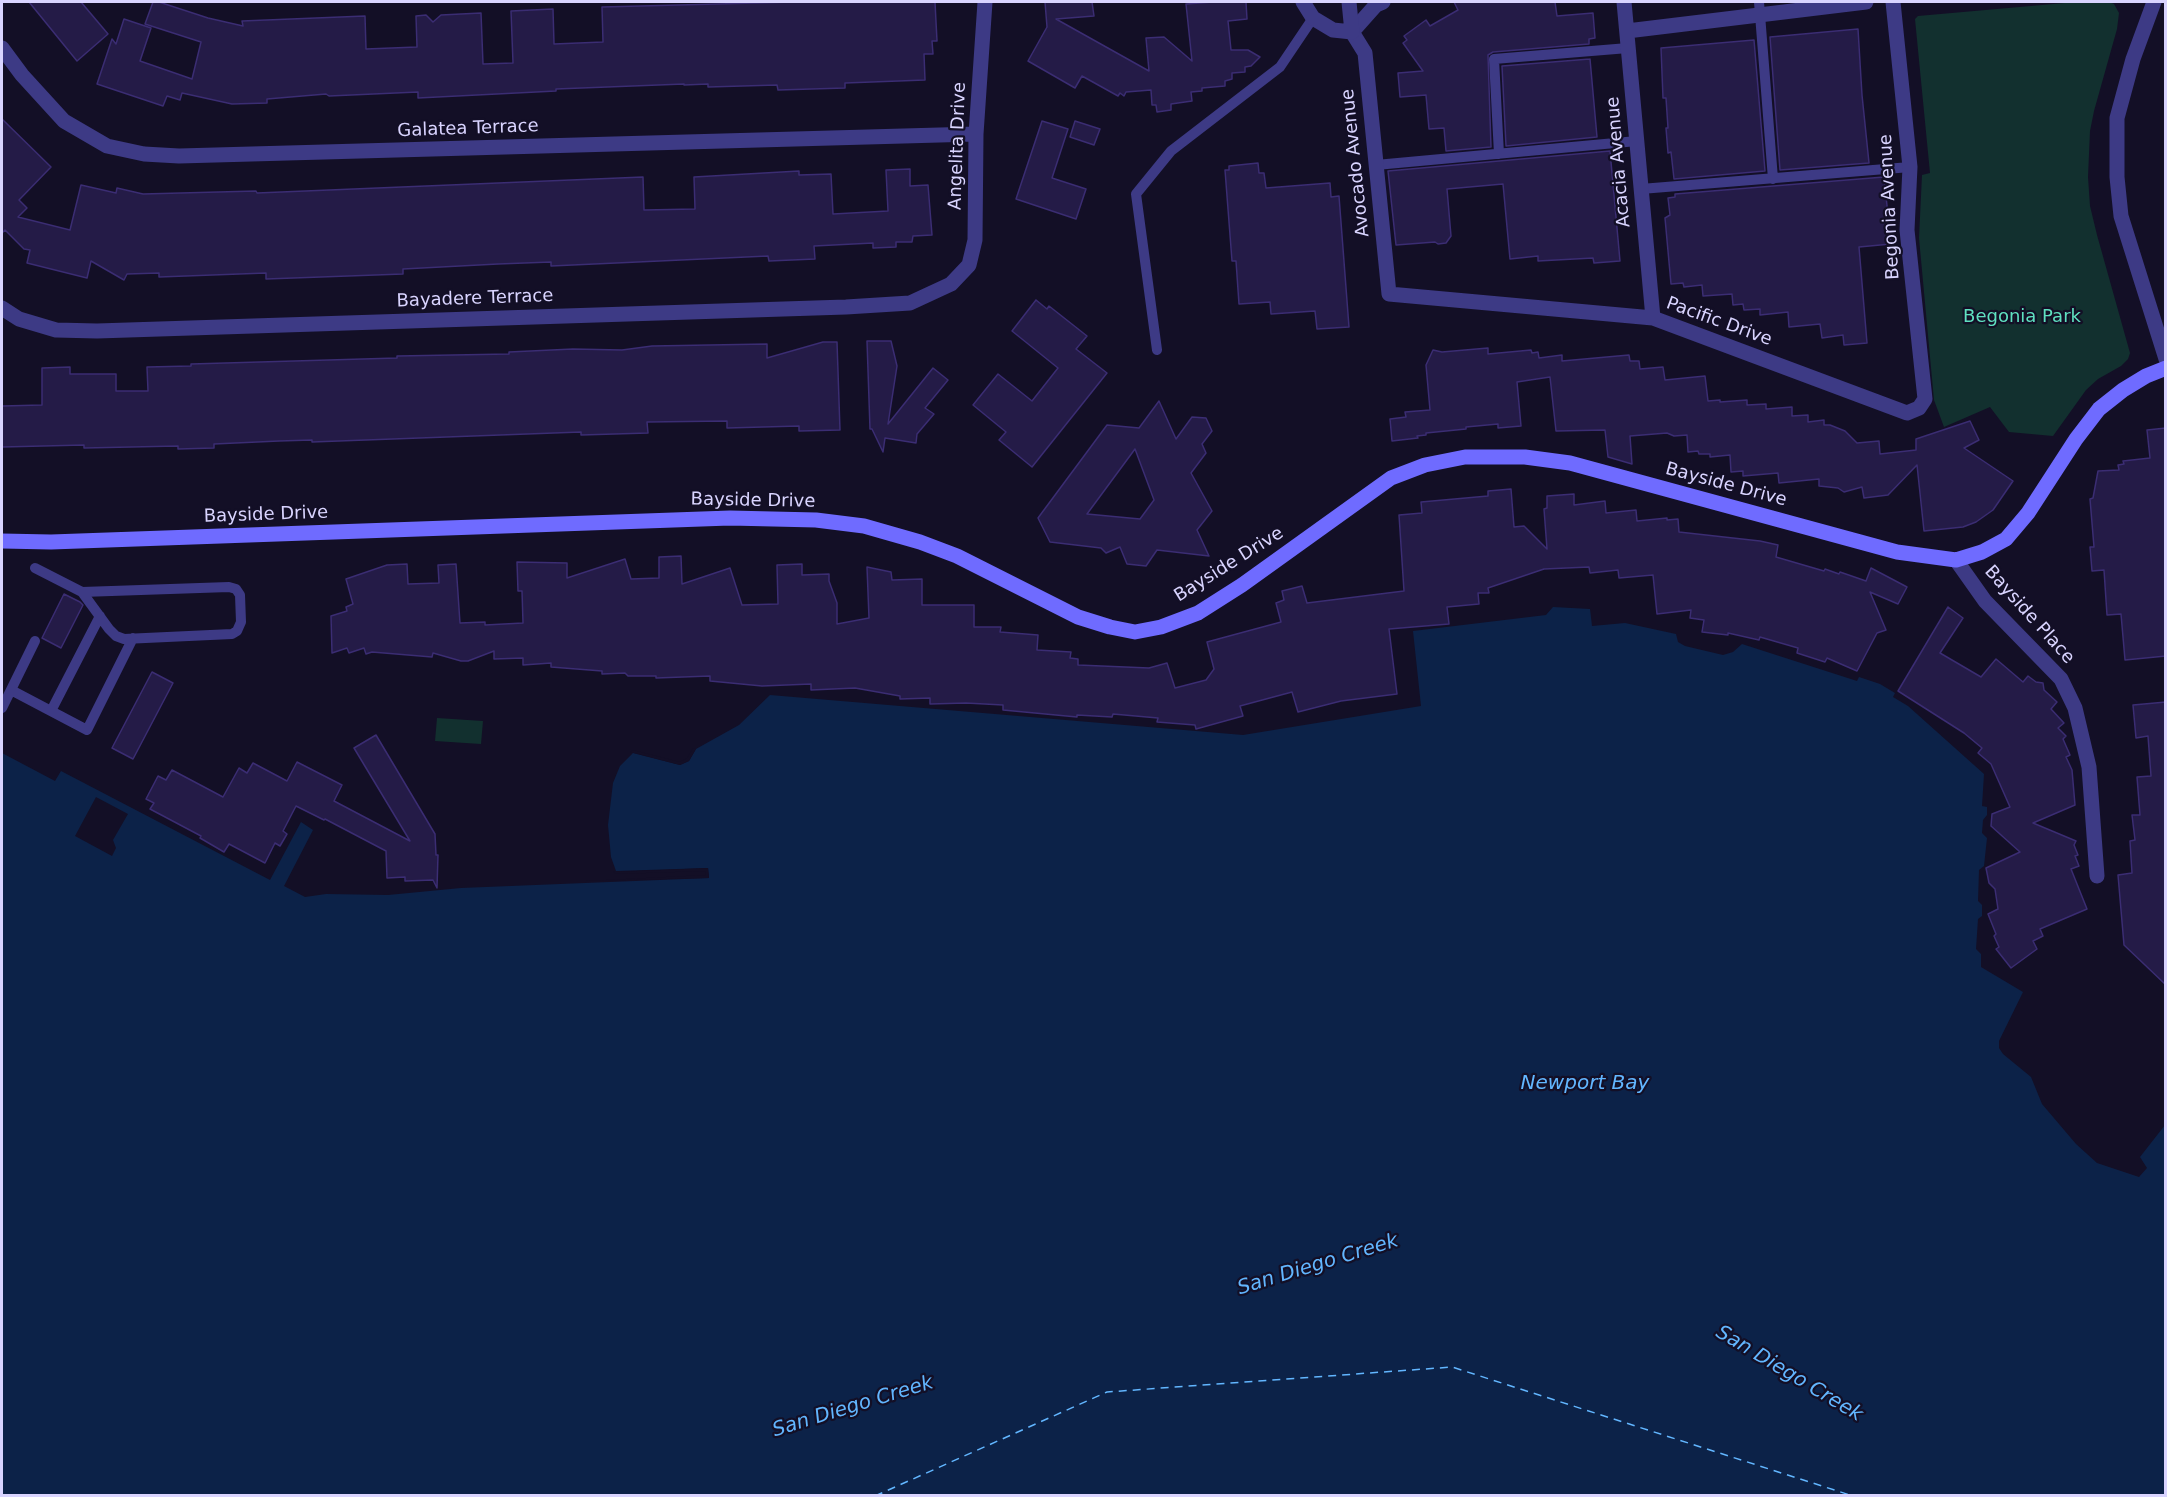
<!DOCTYPE html>
<html>
<head>
<meta charset="utf-8">
<style>
	body { margin:0 }
	#map { position:relative; width:2167px; height:1497px; overflow:hidden; background:#130f26; font-family:"DejaVu Sans",sans-serif }
	canvas { display:block }
	.frame { position:absolute; inset:0; border:3px solid #d9d4ff; pointer-events:none }
</style>
</head>
<body>
<div id="map">
<canvas width="2167" height="1497"></canvas>
<div class="frame"></div>
</div>
<script>
const context = document.querySelector('canvas').getContext('2d');
context.lineJoin = 'round';
function paint(path, color) { context.fillStyle = color; context.fill(path, 'evenodd'); }
const shape = rows => new Path2D(rows.map(r => 'M' + r).join(''));
function trace(path, color, width, dash) { context.strokeStyle = color; context.lineWidth = width; context.lineCap = dash ? 'butt' : 'round'; context.setLineDash(dash || []); context.stroke(path); }
function label(font, color, halo, rows, align = 'center') {
  context.font = font + ' "DejaVu Sans",sans-serif'; context.lineWidth = 4.5; context.setLineDash([]); context.textBaseline = 'middle'; context.strokeStyle = halo; context.fillStyle = color; for (const [text, x, y, turn = 0] of rows) {
    context.save(); context.translate(x, y); context.rotate((+turn || 0) * Math.PI / 180); context.textAlign = isNaN(turn) ? turn : align; if (halo) context.strokeText(text, 0, 0); context.fillText(text, 0, 0); context.restore();
  }
}
const green = shape([
	[2076,2,2109,2,2114,4,2119,13,2117,29,2094,111,2090,131,2088,177,2090,206,2097,235,2130,353,2128,359,2121,366,2098,379,2086,390,2053,436,2009,432,1990,407,1944,427,1934,400,1919,238,1922,175,1930,173,1915,19,1918,16],
	[437,718,483,721,481,744,435,741]
]);
const water = shape([
	[1553,607,1590,609,1592,626,1625,623,1676,634,1678,642,1685,646,1723,655,1733,652,1742,644,1857,681,1859,677,1880,684,1895,693,1893,697,1908,706,1984,774,1982,806,1987,807,1987,815,1983,820,1982,833,1987,838,1984,866,1979,870,1978,901,1982,905,1982,916,1978,919,1976,949,1981,954,1981,967,2023,992,1999,1041,1999,1048,2003,1054,2031,1077,2042,1104,2076,1144,2097,1163,2139,1177,2147,1168,2140,1157,2165,1125,2165,1495,2,1495,2,753,55,781,61,771,270,880,301,822,313,830,284,886,305,897,326,894,388,895,461,888,709,878,708,868,616,871,611,857,608,825,613,783,620,766,633,753,680,765,689,761,696,749,739,725,770,695,1243,735,1421,706,1413,631,1546,615]
]);
const pier = shape([
	[693,748,696,749,689,761,680,765,630,752,633,750,680,762,687,758],
	[96,797,128,814,113,840,116,848,112,856,75,836],
	[708,868,709,878,586,881,706,875,705,871,616,874,613,872]
]);
const ferry = shape([
	[875,1496,1107,1392,1452,1367,1853,1496]
]);
const building = shape([
	[29,2,81,2,108,34,77,61,29,2],
	[153,2,159,2,208,18,243,26,242,21,365,16,366,49,417,47,416,16,426,15,433,22,441,15,481,13,483,64,513,63,511,11,553,9,554,44,603,42,602,7,794,2,935,2,937,41,932,41,933,54,924,54,925,80,845,83,845,88,778,90,777,85,708,87,708,84,684,85,684,84,556,89,556,91,418,98,418,92,329,96,326,94,267,99,267,103,232,104,182,93,180,100,167,96,163,106,97,84,112,39,116,44,124,19,151,28,140,61,192,79,201,42,145,24,153,2],
	[1045,2,1092,2,1094,16,1056,19,1149,71,1146,38,1164,37,1192,61,1186,4,1213,2,1246,2,1247,19,1228,21,1231,50,1248,50,1260,57,1251,66,1245,67,1245,72,1232,73,1232,79,1225,81,1225,86,1202,88,1202,91,1191,92,1192,101,1171,104,1171,110,1157,112,1156,105,1152,105,1151,90,1126,92,1124,96,1120,93,1118,96,1082,76,1075,88,1028,61,1047,27,1045,2],
	[1454,2,1555,2,1557,16,1593,13,1595,38,1589,39,1589,44,1493,52,1488,55,1491,147,1446,151,1444,128,1429,129,1426,95,1400,97,1398,73,1423,71,1403,43,1407,40,1404,36,1426,20,1430,26,1458,10,1454,2],
	[1858,29,1862,95,1869,163,1780,170,1770,37,1858,29],
	[1754,40,1765,171,1674,179,1671,152,1668,153,1666,128,1668,128,1666,98,1663,98,1661,48,1754,40],
	[1590,59,1597,137,1506,146,1502,66,1590,59],
	[2,119,51,167,19,200,27,208,18,217,70,230,81,185,116,193,117,188,143,194,256,191,257,193,643,177,644,210,695,209,694,177,799,171,799,175,831,174,833,214,888,211,886,170,910,169,910,186,928,185,932,235,913,236,912,242,896,242,896,247,873,248,873,243,814,246,815,259,769,261,768,256,551,266,551,262,498,264,403,269,403,274,266,279,266,273,159,277,159,273,127,274,124,280,91,261,87,278,27,263,30,250,24,249,5,230,2,233,2,119],
	[1042,121,1068,129,1052,178,1086,189,1076,219,1016,199,1042,121],
	[1075,121,1100,129,1094,145,1070,137,1075,121],
	[1610,151,1620,261,1594,263,1593,258,1538,261,1538,256,1510,259,1503,184,1447,189,1451,236,1446,243,1438,244,1435,242,1396,245,1388,171,1610,151],
	[1258,163,1259,173,1264,173,1266,188,1330,183,1331,197,1339,196,1349,327,1317,329,1315,311,1271,314,1270,302,1239,304,1236,261,1232,261,1225,170,1229,170,1229,166,1258,163],
	[1884,177,1891,244,1859,247,1867,343,1844,345,1843,335,1822,338,1820,324,1789,327,1788,312,1760,315,1760,309,1744,310,1743,304,1733,305,1732,294,1703,296,1702,285,1684,287,1683,283,1671,284,1665,218,1670,215,1668,198,1675,197,1675,194,1884,177],
	[1036,300,1047,309,1049,306,1087,336,1076,349,1107,373,1032,467,999,440,1006,432,973,405,998,374,1032,401,1058,368,1012,331,1036,300],
	[867,341,891,341,897,366,888,424,933,368,948,380,925,408,934,414,917,434,916,443,885,438,883,452,872,429,870,429,867,341],
	[823,342,837,342,840,430,799,431,799,426,727,428,727,421,647,422,648,433,581,435,581,432,312,442,312,440,279,441,214,444,214,448,178,449,178,446,84,448,84,445,2,447,2,406,42,405,42,368,70,367,70,374,116,374,116,391,148,391,147,367,191,366,191,364,397,358,397,356,509,354,509,352,573,349,622,350,652,346,767,344,767,358,823,342],
	[1488,348,1488,354,1531,350,1532,353,1538,352,1539,358,1562,355,1562,361,1629,355,1630,361,1639,361,1640,369,1663,367,1665,380,1705,376,1708,401,1720,400,1720,402,1747,400,1747,405,1766,404,1766,409,1792,407,1792,416,1808,415,1808,422,1824,420,1824,425,1830,425,1845,431,1857,443,1879,441,1880,454,1916,450,1916,439,1970,421,1979,440,1964,448,2013,481,1993,510,1976,522,1963,527,1924,531,1917,465,1888,495,1864,498,1862,487,1844,492,1838,488,1819,486,1819,479,1779,483,1778,473,1743,476,1743,471,1731,472,1730,455,1710,457,1710,454,1699,454,1698,451,1688,452,1687,435,1674,436,1667,433,1630,436,1632,464,1608,457,1605,430,1556,431,1550,377,1517,382,1521,426,1498,428,1498,424,1466,427,1466,429,1426,433,1426,435,1417,436,1418,438,1392,441,1390,419,1406,417,1405,412,1430,410,1426,365,1433,350,1442,352,1488,348],
	[1159,401,1176,439,1192,417,1206,418,1212,431,1202,444,1206,453,1191,473,1212,511,1197,530,1209,556,1157,550,1146,566,1127,564,1120,547,1106,553,1101,548,1050,542,1038,518,1107,425,1139,428,1159,401],
	[1135,449,1154,500,1140,519,1087,514,1135,449],
	[2166,428,2166,656,2125,660,2121,614,2107,615,2104,570,2092,571,2090,547,2094,547,2090,499,2093,498,2098,471,2119,470,2118,465,2124,464,2123,461,2150,458,2147,430,2166,428],
	[1511,489,1514,527,1524,526,1547,549,1544,509,1547,508,1547,496,1574,494,1574,505,1605,501,1606,513,1636,510,1637,521,1667,518,1667,520,1678,519,1679,532,1760,541,1778,545,1776,557,1824,571,1825,569,1839,574,1840,572,1866,581,1871,568,1907,587,1898,604,1870,592,1886,630,1877,633,1857,671,1827,658,1825,662,1797,653,1798,648,1760,637,1759,640,1728,633,1728,635,1702,632,1704,620,1690,618,1691,610,1657,614,1653,575,1619,578,1618,570,1590,573,1589,567,1544,569,1488,588,1489,593,1478,593,1479,604,1447,607,1449,624,1389,629,1397,694,1341,701,1298,712,1292,692,1240,706,1243,716,1196,729,1195,725,1157,722,1158,718,1113,714,1112,717,1077,715,1077,717,1003,710,1003,705,966,703,930,704,930,698,900,699,900,696,855,688,811,690,811,684,762,686,710,681,710,676,656,678,656,676,628,676,625,673,602,674,602,671,551,667,551,663,523,665,523,658,494,659,494,651,468,661,461,661,433,653,432,657,372,652,366,654,364,648,349,653,347,648,332,653,331,616,347,611,346,607,353,604,346,579,387,565,407,564,408,584,439,583,438,565,456,564,460,623,485,622,485,625,523,623,522,591,518,591,517,562,567,563,567,578,625,559,631,579,659,578,659,557,681,556,682,584,730,568,742,605,778,604,777,565,802,564,802,575,829,574,829,581,837,603,837,624,869,618,867,567,891,572,892,580,922,579,922,605,974,605,974,627,1001,627,1000,632,1038,635,1037,650,1071,652,1070,658,1078,659,1078,665,1149,668,1167,663,1175,688,1206,680,1214,669,1207,642,1281,622,1276,603,1284,600,1282,591,1302,586,1307,603,1404,591,1399,515,1422,513,1421,502,1488,496,1488,491,1511,489],
	[64,594,80,602,83,605,61,648,42,638,64,594],
	[1948,607,1963,618,1940,653,1981,677,1996,659,2023,682,2028,676,2036,682,2043,683,2044,690,2057,702,2051,709,2064,723,2058,728,2066,736,2063,739,2070,755,2066,757,2072,770,2075,805,2033,823,2076,841,2074,845,2078,855,2075,856,2079,866,2071,869,2087,909,2040,929,2043,936,2033,941,2037,949,2011,968,1996,949,1999,947,1994,936,1996,934,1988,914,1998,909,1995,889,1989,883,1986,868,2020,852,1991,826,1992,814,2010,807,1991,764,1978,753,1982,748,1964,733,1898,691,1948,607],
	[152,672,173,683,133,759,112,748,152,672],
	[2166,702,2166,985,2124,945,2118,875,2132,873,2130,841,2135,840,2132,815,2140,815,2137,777,2151,776,2148,736,2136,738,2133,705,2166,702],
	[376,735,435,834,436,855,438,855,437,888,433,880,405,881,405,877,387,878,386,851,325,819,324,820,296,806,283,831,287,834,280,846,275,843,265,863,229,844,224,852,200,838,201,836,150,809,154,803,146,799,158,776,166,780,172,770,223,797,239,768,247,773,253,763,287,781,297,762,342,785,334,801,410,841,354,748,376,735]
]);
const service = shape([
	[1759,2,1773,179],
	[1499,154,1494,59,1628,48],
	[1376,165,1637,141],
	[1641,189,1910,167],
	[1157,350,1136,194,1171,151,1280,67,1313,18],
	[35,568,82,592,109,629,116,636,124,639,232,634,237,631,241,622,240,595,236,589,229,587,82,592],
	[11,690,87,730,133,638],
	[2,708,35,641],
	[51,711,100,616]
]);
const minor = shape([
	[1383,2,1376,5,1352,32,1365,53,1389,294,1653,318,1907,413,1919,408,1925,399,1907,230,1910,167,1893,2],
	[1624,2,1653,318],
	[2154,2,2133,59,2117,118,2117,177,2121,216,2166,359],
	[1627,31,1866,2],
	[2,48,22,75,64,121,107,146,144,154,179,156,976,134],
	[2,308,19,319,56,330,97,331,846,307,910,303,951,284,969,265,975,240,976,134,985,2],
	[1956,560,1985,601,2061,679,2075,708,2089,767,2097,876]
]);
const tertiary = shape([
	[1303,2,1313,18,1333,30,1352,32,1349,2]
]);
const secondary = shape([
	[2,541,51,542,730,518,816,520,864,526,920,542,957,556,1078,617,1110,627,1135,632,1161,627,1198,613,1242,585,1391,478,1425,465,1465,457,1525,457,1570,463,1897,552,1956,560,1982,552,2006,539,2028,513,2076,439,2099,409,2123,390,2146,376,2166,368]
]);
const streetNames = [
	["Galatea Terrace",468,129,-2],
	["Angelita Drive",958,146,-88],
	["Acacia Avenue",1619,162,-95],
	["Avocado Avenue",1356,163,-96],
	["Begonia Avenue",1890,207,-93],
	["Bayadere Terrace",475,299,-2],
	["Pacific Drive",1719,322,20],
	["Bayside Drive",1726,485,15],
	["Bayside Drive",753,501,1],
	["Bayside Drive",266,515,-2],
	["Bayside Drive",1229,565,-32],
	["Bayside Place",2029,615,48]
];
const parkNames = [
	["Begonia Park",2022,317]
];
const waterNames = [
	["Newport Bay",1585,1084],
	["San Diego Creek",1318,1265,-17],
	["San Diego Creek",1789,1374,31],
	["San Diego Creek",853,1407,-17]
];
paint(green, '#12302f');
paint(water, '#0c2248');
paint(pier, '#130f26');
trace(ferry, '#62b6ff', 1.5, [8, 6]);
paint(building, '#241b47');
trace(building, '#3b2d73', 1.5);
trace(service, '#3d3a85', 10);
trace(minor, '#3d3a85', 15);
trace(tertiary, '#3d3a85', 15);
trace(secondary, '#6f6bff', 15);
label('18px', '#d9d4ff', '#130f26', streetNames);
label('18px', '#5fe0c0', '#130f26', parkNames);
label('italic 20px', '#62b6ff', '#130f26', waterNames);
</script>
</body>
</html>
